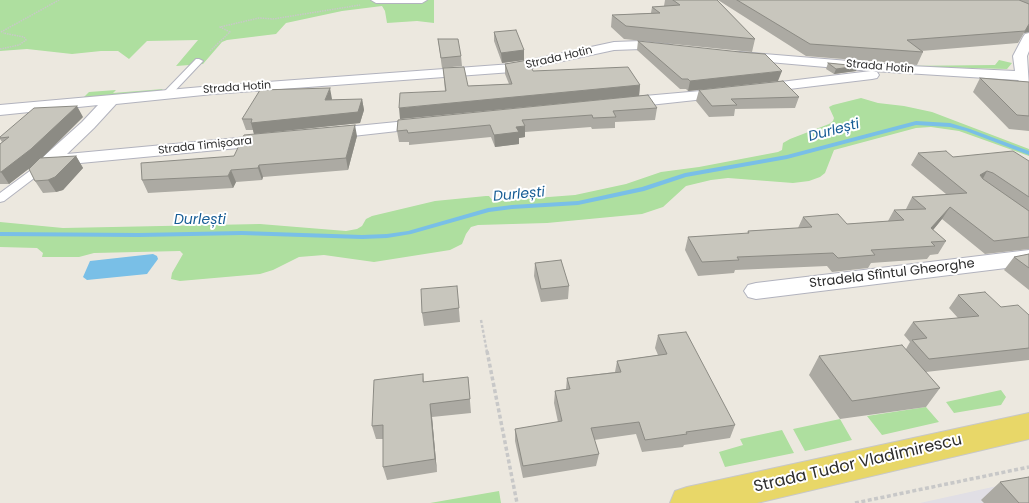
<!DOCTYPE html>
<html>
<head>
<meta charset="utf-8">
<style>
	body { margin:0 }
	canvas { display:block; background:#ece8df }
</style>
</head>
<body>
<canvas width="1029" height="503"></canvas>
<script>
const context = document.querySelector('canvas').getContext('2d');
context.lineJoin = 'round';
function paint(path, color) { context.fillStyle = color; context.fill(path, 'evenodd'); }
const shape = rows => new Path2D(rows.map(r => 'M' + r).join(''));
function trace(path, color, width, dash) { context.strokeStyle = color; context.lineWidth = width; context.lineCap = dash ? 'butt' : 'round'; context.setLineDash(dash || []); context.stroke(path); }
function label(font, color, halo, rows, align = 'center') {
  context.font = font + ' Poppins,sans-serif'; context.lineWidth = 4; context.setLineDash([]); context.textBaseline = 'middle'; context.strokeStyle = halo; context.fillStyle = color; for (const [text, x, y, turn = 0] of rows) {
    context.save(); context.translate(x, y); context.rotate((+turn || 0) * Math.PI / 180); context.textAlign = isNaN(turn) ? turn : align; if (halo) context.strokeText(text, 0, 0); context.fillText(text, 0, 0); context.restore();
  }
}
const industrial = shape([
	[1029,479,1029,503,920,503]
]);
const green = shape([
	[0,0,434,0,434,23,417,21,387,23,385,11,382,6,342,11,286,23,276,34,227,40,222,42,203,64,176,66,198,40,147,41,129,59,118,51,101,51,72,54,27,49,0,51],
	[999,60,1012,63,1007,69,901,66,995,65],
	[163,89,159,92,81,100,89,92,116,90,113,93],
	[861,98,878,103,904,106,932,112,1029,149,1029,156,959,131,931,127,916,128,834,150,825,173,820,177,809,181,793,183,728,178,711,180,686,186,663,207,642,214,547,223,478,225,471,227,466,234,462,244,450,250,374,262,324,255,299,257,273,270,260,274,180,281,171,279,172,273,183,254,180,251,94,253,79,257,42,257,43,253,37,248,0,247,0,222,63,228,260,224,346,231,357,229,362,226,366,219,372,216,435,201,486,196,489,196,493,201,496,201,575,195,626,184,661,172,699,167,778,152,782,150,783,143,790,139,829,124,833,121,834,118,829,107,833,105],
	[1001,390,1006,397,1001,405,954,413,946,402],
	[926,407,939,422,882,435,867,416],
	[840,419,852,440,805,451,793,429],
	[782,430,794,453,725,467,719,452,743,445,740,439],
	[499,491,501,503,430,503]
]);
const water = shape([
	[153,254,157,256,158,259,147,274,87,280,83,277,90,261]
]);
const stream = shape([
	[916,121,950,123,970,129,1029,151,1029,155,966,131,950,127,916,125,787,159,686,177,644,191,578,205,512,209,489,212,411,234,387,238,362,239,242,235,139,237,0,236,0,232,139,233,242,231,362,235,387,234,408,231,488,208,512,205,578,201,642,187,685,173,787,155,916,121]
]);
const pathFar2 = shape([
	[1,32,59,0],
	[0,49,19,45,26,40,24,37,3,33],
	[210,51,230,32,220,27,259,18,273,19,360,5]
]);
const pathFar1 = shape([
	[481,320,487,352]
]);
const path = shape([
	[487,351,517,503],
	[855,503,1029,467]
]);
const lane = shape([
	[196,59,199,59,203,61,170,96,164,96,163,94,164,92,196,59],
	[46,161,50,162,51,164,50,166,4,201,0,202,0,193,42,162,46,161]
]);
const street = shape([
	[371,0,427,0,422,3,376,3,371,0],
	[1029,33,1029,51,1027,56,1029,87,1024,86,1018,80,873,71,877,72,879,75,877,78,872,79,723,97,622,108,617,106,614,103,617,100,622,98,723,89,871,71,735,59,733,56,735,53,740,52,909,66,1015,71,1013,56,1023,37,1025,34,1029,33],
	[641,41,668,44,672,45,674,48,672,51,668,52,641,49,614,50,512,72,213,94,116,104,94,128,67,154,270,135,276,136,278,140,276,144,270,145,49,166,43,165,40,161,43,157,82,122,98,105,0,115,0,105,213,86,512,64,614,42,641,41],
	[427,119,433,121,435,124,433,127,326,139,320,138,318,134,320,130,326,129,427,119],
	[1029,250,1029,264,1006,268,756,299,748,297,744,291,748,285,756,283,1029,250]
]);
const primary = shape([
	[1029,413,1029,439,757,503,670,503,675,491,687,487,1029,413]
]);
const wall = shape([
	[665,0,717,0,755,39,752,52,624,39,611,27,612,15,651,13,652,7,664,6],
	[718,0,1029,0,1029,32,1024,33,1018,43,921,51,923,52,917,65,806,56],
	[494,32,524,50,524,60,502,63,494,41],
	[438,39,461,56,462,66,442,68],
	[638,41,778,81,688,91,686,89,680,89,637,50],
	[828,63,858,66,856,71,834,74,826,69],
	[505,64,533,71,640,85,639,96,400,119,445,91,443,68,468,86,509,84,505,74],
	[980,78,1029,82,1029,131,1009,129,973,92],
	[699,90,799,97,795,108,735,109,734,116,709,117,696,101],
	[332,99,332,100,362,99,364,110,360,123,254,134,253,130,246,130,242,119],
	[657,108,655,120,615,122,615,128,592,129,591,127,525,132,525,137,519,138,519,144,495,147,491,137,409,145,409,142,399,142,397,131,398,120],
	[83,117,41,158,76,156,83,168,63,190,56,192,43,193,35,181,33,165,9,184,0,184,0,144,2,142,0,139,0,137],
	[357,136,348,170,263,177,262,180,236,182,233,188,148,193,142,180,234,156],
	[918,153,953,157,1029,161,1029,249,985,254,942,219,933,230,946,241,938,254,930,255,927,259,871,263,868,268,832,272,827,266,735,270,734,273,698,276,685,250,688,237,747,234,748,231,798,228,803,217,847,224,888,221,894,210,906,210,906,209,912,197,946,194,911,165],
	[1029,254,1029,290,1004,270,1014,257],
	[535,263,569,286,568,299,541,302,534,276],
	[457,286,460,322,424,326,422,313],
	[958,295,1029,315,1029,360,926,372,940,388,926,407,840,419,809,375,819,356,906,349,910,342,904,335,913,322,958,318,949,308],
	[658,335,735,425,730,438,684,445,683,447,642,452,636,434,594,440,599,454,596,466,523,478,515,441,515,429,558,422,554,403,555,391,566,389,567,378,615,372,617,361,658,355,655,348],
	[423,374,424,382,468,377,471,413,432,417,437,472,387,480,383,467,383,439,376,439,372,426],
	[1000,482,1029,503,984,503,981,500]
]);
const shadedWall = shape([
	[1029,24,1029,32,1024,33],
	[524,50,524,60,502,63,501,53],
	[858,66,856,71,834,74,836,69],
	[782,71,778,81,688,91,690,81],
	[640,85,639,96,400,119,399,108],
	[330,88,332,99,327,111,325,100],
	[362,99,364,110,360,123,254,134,251,123],
	[77,106,83,117,39,161,9,184,1,172],
	[355,125,357,136,348,170,346,158],
	[525,126,525,137,519,138,519,144,495,147,494,135,516,127],
	[76,156,83,168,63,190,56,192,48,180],
	[259,165,263,177,262,180,258,168],
	[231,170,236,182,233,188,228,176],
	[987,171,980,184,980,175],
	[950,207,942,219,924,241,931,228],
	[430,404,432,417,437,472,435,459]
]);
const building = shape([
	[673,0,717,0,755,39,626,26,612,15,660,13,652,7,680,5,673,0],
	[737,0,1019,0,1029,4,1029,24,1025,31,907,40,923,52,810,44,737,0],
	[516,30,524,50,501,53,494,32,516,30],
	[438,39,458,39,461,56,441,58,438,39],
	[638,41,740,52,765,54,782,71,690,81,688,79,682,79,638,41],
	[528,60,533,71,628,67,640,85,399,108,400,93,446,91,443,68,464,67,468,86,512,84,505,64,528,60],
	[828,63,858,66,836,69,828,63],
	[980,78,1029,82,1029,116,1017,115,980,78],
	[783,81,799,97,731,99,737,105,712,106,699,90,783,81],
	[330,88,325,100,362,99,358,112,251,123,252,119,242,119,260,90,330,88],
	[648,95,657,108,613,111,616,117,593,118,592,115,522,120,525,126,516,127,519,132,494,135,490,125,408,133,407,130,397,131,398,120,648,95],
	[77,106,31,149,1,172,0,172,0,144,9,137,0,138,0,137,34,108,77,106],
	[355,125,346,158,259,165,258,168,231,170,228,176,142,180,141,163,234,156,244,135,355,125],
	[946,151,953,157,1013,151,1029,161,1029,197,993,173,987,171,980,175,983,179,1029,211,1029,237,994,241,950,207,931,228,946,241,931,242,935,246,871,250,875,255,838,258,833,253,737,257,739,260,702,262,688,237,749,233,748,231,812,227,803,217,838,214,847,224,904,220,894,210,926,209,912,197,967,193,918,153,946,151],
	[76,156,55,177,48,180,35,181,29,169,40,158,76,156],
	[1029,254,1029,268,1014,257,1029,254],
	[561,260,569,286,541,289,535,263,561,260],
	[457,286,459,308,422,313,421,289,457,286],
	[985,292,1001,307,1018,305,1029,315,1029,348,929,359,912,340,927,338,913,322,979,316,958,295,985,292],
	[686,332,735,425,686,432,687,434,645,440,639,422,591,428,599,454,523,466,515,429,562,421,555,391,570,389,567,378,621,372,617,361,667,354,658,335,686,332],
	[902,345,940,388,852,401,819,356,902,345],
	[423,374,423,382,468,377,470,399,430,404,435,459,383,467,383,425,372,426,374,380,423,374],
	[1029,477,1029,503,1019,503,1000,482,1029,477]
]);
const farStreetnames = [
	["Strada Hotin",559,58,-13],
	["Strada Hotin",880,67,5],
	["Strada Hotin",237,88,-4],
	["Strada Timișoara",205,146,-6]
];
const streetNames = [
	["Stradela Sfîntul Gheorghe",892,274,-7]
];
const waterNames = [
	["Durlești",834,131,-15],
	["Durlești",519,195,-5],
	["Durlești",200,220]
];
const nearStreetnames = [
	["Strada Tudor Vladimirescu",858,464,-13]
];
paint(industrial, '#e1dfe5');
paint(green, '#aedf9f');
paint(water, '#79bfe7');
paint(stream, '#79bfe7');
trace(lane, '#b2b3be', 2);
trace(street, '#b2b3be', 2);
trace(primary, '#c8c8c8', 2);
trace(pathFar2, '#c8c8c8', 1.5, [1.5, 1]);
trace(pathFar1, '#c8c8c8', 2.5, [3, 2]);
trace(path, '#c8c8c8', 3.5, [4, 2.5]);
paint(lane, '#fff');
paint(street, '#fff');
paint(primary, '#e8d768');
paint(wall, '#acaaa3');
paint(shadedWall, '#8c8b84');
paint(building, '#c8c6bd');
trace(building, '#8c8b84', 1);
label('11px', '#2c2c2c', '#fff', farStreetnames);
label('13px', '#2c2c2c', '#fff', streetNames);
label('italic 14px', '#165c95', '#fff', waterNames);
label('16px', '#2c2c2c', '#fff', nearStreetnames);
</script>
</body>
</html>
